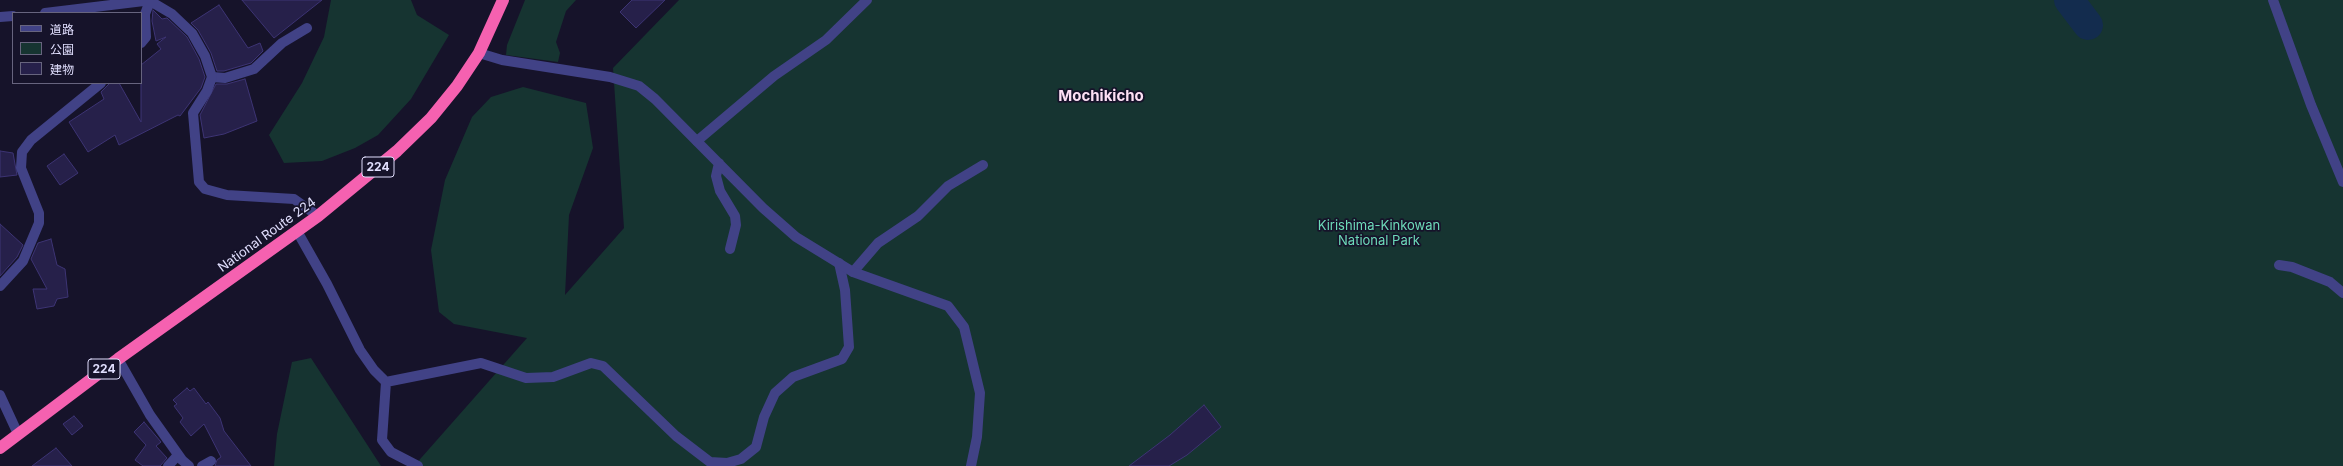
<!DOCTYPE html>
<html>
<head>
<meta charset="utf-8">
<style>
	body { margin:0 }
	#map { position:relative; width:2343px; height:466px; overflow:hidden; background:#16132a; font-family:Inter,"Noto Sans JP",sans-serif }
	canvas { display:block }
	.legend { position:absolute; left:12px; top:12px; width:130px; height:72px; box-sizing:border-box; background:#16132a; border:1px solid #67647e; margin:0; padding:5px 7px; list-style:none; font-size:12px; color:#e0defd }
	.legend li { display:flex; align-items:center; gap:8px; height:20px }
	.legend b { width:20px; border:1px solid #67647e }
</style>
</head>
<body>
<div id="map">
<canvas width="2343" height="466"></canvas>
<ul class="legend">
<li><b style="height:5px;background:#414286"></b>道路</li>
<li><b style="height:11px;background:#163431"></b>公園</li>
<li><b style="height:11px;background:#26204a"></b>建物</li>
</ul>
</div>
<script>
const context = document.querySelector('canvas').getContext('2d');
context.lineJoin = 'round';
function paint(path, color) { context.fillStyle = color; context.fill(path, 'evenodd'); }
const shape = rows => new Path2D(rows.map(r => 'M' + r).join(''));
function trace(path, color, width, dash) { context.strokeStyle = color; context.lineWidth = width; context.lineCap = dash ? 'butt' : 'round'; context.setLineDash(dash || []); context.stroke(path); }
function label(font, color, halo, rows, align = 'center') {
  context.font = font + ' Inter,sans-serif'; context.lineWidth = 3.5; context.setLineDash([]); context.textBaseline = 'middle'; context.strokeStyle = halo; context.fillStyle = color; for (const [text, x, y, turn = 0] of rows) {
    context.save(); context.translate(x, y); context.rotate((+turn || 0) * Math.PI / 180); context.textAlign = isNaN(turn) ? turn : align; if (halo) context.strokeText(text, 0, 0); context.fillText(text, 0, 0); context.restore();
  }
}
const green = shape([
	[331,0,411,0,417,15,449,35,411,99,378,135,355,148,322,161,284,163,269,135,302,83,324,37],
	[525,0,576,0,566,11,556,42,560,53,558,62,506,55,507,45],
	[679,0,2343,0,2343,466,414,466,527,338,454,324,439,312,431,250,445,180,472,117,491,97,523,87,586,103,593,148,569,215,565,295,624,228,613,68],
	[311,358,381,466,274,466,277,434,292,362]
]);
const river = shape([
	[2069,0,2088,25]
]);
const building = shape([
	[242,0,322,0,274,38,242,0],
	[632,0,665,0,636,28,620,12,632,0],
	[219,5,248,48,260,43,263,51,251,63,224,71,217,71,211,53,198,30,191,23,219,5],
	[153,10,162,19,167,18,187,37,199,59,205,77,201,88,180,116,178,115,119,145,115,135,88,152,69,122,104,99,101,92,110,83,119,83,141,122,141,65,161,49,157,44,166,37,156,41,152,21,153,10],
	[245,79,257,121,224,134,204,138,200,115,216,84,227,84,245,79],
	[0,151,13,153,17,175,0,177,0,151],
	[64,154,78,173,60,185,47,166,64,154],
	[0,224,23,245,17,257,0,276,0,224],
	[51,239,57,265,65,269,68,297,57,299,54,306,37,309,33,289,47,289,31,259,38,243,51,239],
	[187,388,190,391,194,388,206,404,208,402,220,418,224,431,251,466,215,466,217,460,221,457,204,424,191,436,180,422,183,418,174,406,177,404,173,400,187,388],
	[1204,405,1221,427,1187,455,1169,466,1129,466,1170,435,1204,405],
	[74,416,83,426,72,435,63,424,74,416],
	[144,422,161,442,156,446,167,458,160,466,143,466,135,460,146,445,134,432,144,422],
	[56,448,72,466,32,466,56,448]
]);
const lane = shape([
	[2273,0,2311,105,2343,182],
	[212,77,225,78,254,69,282,43,307,28],
	[697,141,774,76,826,40,867,0],
	[297,231,327,284,360,350,374,370,386,382,481,363,526,378,553,377,591,363,603,366,676,436,710,462,727,463,741,459,756,447,764,417,775,393,793,377,842,359,849,347,845,290,839,263],
	[2279,265,2292,267,2330,282,2343,293],
	[853,272,878,243,918,216,948,186,983,165],
	[118,359,150,415,182,460,189,466],
	[386,382,382,440,391,452,418,466],
	[168,466,178,455],
	[202,466,211,461]
]);
const street = shape([
	[150,1,172,14,192,33,205,56,212,77,207,91,193,113,199,182,205,189,227,195,294,199,318,216],
	[45,13,152,0],
	[0,17,13,16],
	[141,43,146,37,145,14,150,1],
	[479,53,502,60,610,77,639,86,655,99,763,208,796,237,853,272,948,306,964,327,980,393,977,437,971,466],
	[719,163,716,176,720,191,735,216,736,225,730,249],
	[0,286,23,261,39,223,39,213,21,168,22,152,31,140,101,83],
	[0,395,18,434]
]);
const highway = shape([
	[0,448,118,359,318,216,397,151,431,118,457,86,479,53,503,0]
]);
const shields = [
	[378,167,32],
	[104,369,32]
];
const shieldNames = [
	["224",378,167],
	["224",104,369]
];
const parkNames = [
	["Kirishima-Kinkowan",1379,226],
	["National Park",1379,241]
];
const streetNames = [
	["National Route 224",267,235,-36]
];
const quarterNames = [
	["Mochikicho",1101,96]
];
paint(green, '#163431');
trace(river, '#132c4e', 30);
paint(building, '#26204a');
trace(building, '#3d3474', 1);
trace(lane, '#414286', 10);
trace(street, '#414286', 10);
trace(highway, '#f561b0', 12);
for (const [x, y, w] of shields) { const box = new Path2D(); box.roundRect(x - w / 2, y - 10, w, 20, 3); context.fillStyle = '#16132a'; context.fill(box); trace(box, '#e0defd', 1); }
label('bold 12px', '#e0defd', null, shieldNames);
label('13px', '#6ddab9', '#16132a', parkNames);
label('13px', '#e0defd', '#16132a', streetNames);
label('bold 15px', '#fde0f4', '#16132a', quarterNames);
</script>
</body>
</html>
